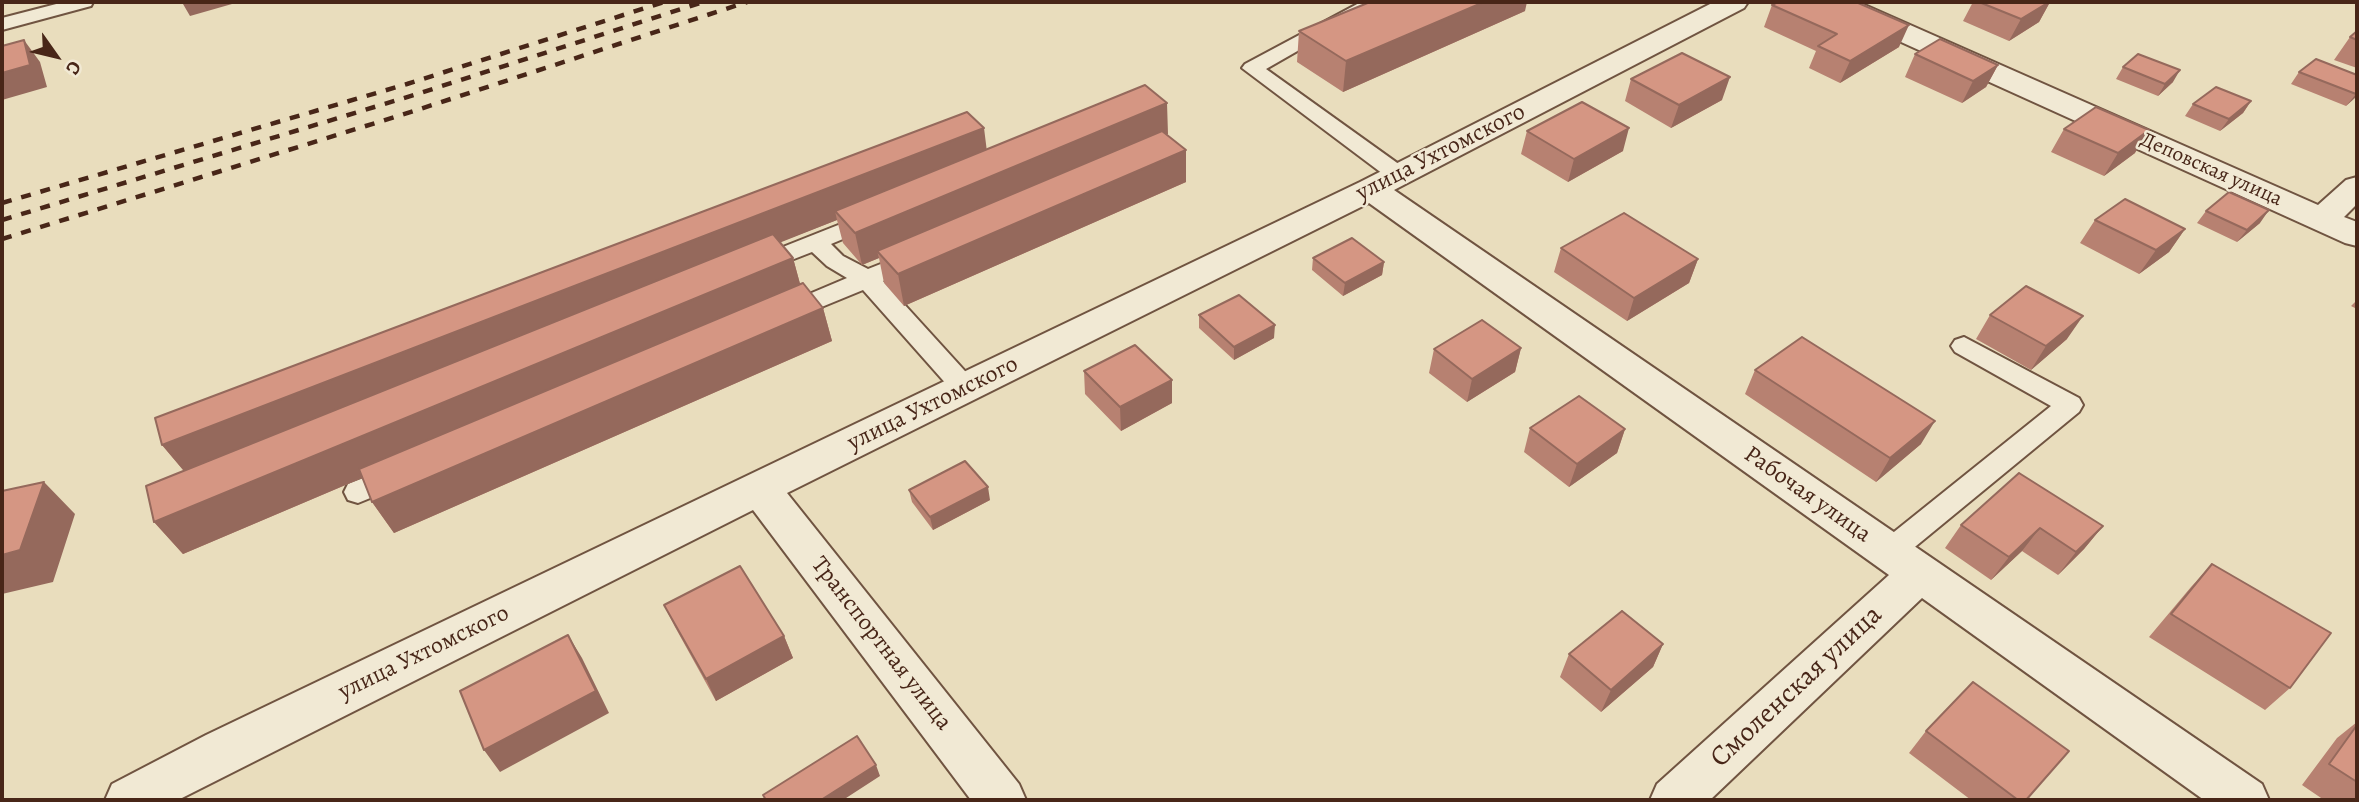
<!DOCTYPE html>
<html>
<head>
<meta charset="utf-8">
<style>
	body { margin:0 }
	#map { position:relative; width:2359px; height:802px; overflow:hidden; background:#e9ddbd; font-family:Alegreya,serif }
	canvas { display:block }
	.frame { position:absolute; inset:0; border:4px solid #482618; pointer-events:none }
	.north { position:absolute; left:21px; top:21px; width:70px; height:70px; -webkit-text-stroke:5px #f1e9d4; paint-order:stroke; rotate:124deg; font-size:19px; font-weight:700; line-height:28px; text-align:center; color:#482618 }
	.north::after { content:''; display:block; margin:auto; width:24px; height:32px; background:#482618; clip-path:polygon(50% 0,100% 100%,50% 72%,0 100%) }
</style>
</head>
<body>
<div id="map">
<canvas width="2359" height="802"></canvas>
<div class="frame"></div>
<div class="north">С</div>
</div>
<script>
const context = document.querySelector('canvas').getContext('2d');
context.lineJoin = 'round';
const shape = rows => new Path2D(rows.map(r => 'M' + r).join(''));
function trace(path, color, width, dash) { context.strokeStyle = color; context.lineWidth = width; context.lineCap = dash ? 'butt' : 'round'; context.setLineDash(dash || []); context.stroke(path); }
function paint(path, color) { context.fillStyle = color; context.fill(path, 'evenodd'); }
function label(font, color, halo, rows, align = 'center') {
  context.font = font + ' Alegreya,serif'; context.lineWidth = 5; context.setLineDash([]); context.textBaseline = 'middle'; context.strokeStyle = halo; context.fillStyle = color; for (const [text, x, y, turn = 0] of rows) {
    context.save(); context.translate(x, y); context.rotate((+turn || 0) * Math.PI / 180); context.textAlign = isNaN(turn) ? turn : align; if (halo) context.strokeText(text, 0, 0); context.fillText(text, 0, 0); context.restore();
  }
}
const lane = shape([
	[64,2,93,2,91,6,2,30,2,18,64,2],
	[1361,2,1383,2,1266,69,1407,170,1410,175,1407,180,1399,182,1391,180,1242,68,1245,64,1361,2],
	[871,212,879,214,882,219,879,224,831,244,843,256,868,269,906,254,914,251,922,254,926,259,922,264,883,281,974,381,978,388,974,395,965,397,956,395,863,290,785,322,776,320,773,314,776,308,847,278,827,266,812,252,758,273,750,270,746,265,750,260,871,212],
	[1964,337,2079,398,2083,405,2079,412,1899,560,1889,564,1879,560,1874,552,1879,544,2051,406,1955,352,1951,346,1955,340,1964,337],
	[397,465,407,469,411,476,407,483,358,503,348,500,344,492,348,484,397,465]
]);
const street = shape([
	[1714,2,1748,2,1744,8,1394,190,2262,784,2269,800,2204,800,1922,598,1710,800,1650,800,1657,784,1889,575,1369,203,787,493,1019,784,1026,800,971,800,753,510,178,800,105,800,112,784,206,735,1360,182,1714,2],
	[1823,2,1858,2,2318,205,2346,180,2357,177,2357,204,2344,217,2357,222,2357,246,2345,243,1826,8,1823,2]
]);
const rail = shape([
	[2,203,407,84,664,2],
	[2,220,414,95,703,2],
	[2,239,414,111,747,2]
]);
const wall = shape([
	[1973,2,2050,2,2039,22,2009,41,1963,21],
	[1772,5,1899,47,1840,83,1809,68,1816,51,1764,27],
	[1525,11,1343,92,1297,62,1299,31],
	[2357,31,2357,68,2334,60,2350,37],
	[1915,54,1998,65,1986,87,1962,103,1905,77],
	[2123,67,2173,82,2158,96,2116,79],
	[2299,72,2357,75,2357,96,2346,106,2291,84],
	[1631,79,1722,100,1671,128,1625,101],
	[2251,101,2243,113,2220,131,2185,116,2193,104],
	[2064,129,2135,153,2104,176,2051,152],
	[1527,131,1623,151,1568,182,1521,154],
	[1166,134,1186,150,1186,182,904,306,884,283,879,258,862,265,843,243,837,220,780,242,793,258,800,284,823,308,832,341,394,533,372,502,362,478,183,554,154,522,184,471,162,445,987,150,1168,134],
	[2206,211,2260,223,2237,242,2197,223],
	[2095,220,2185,229,2169,252,2139,274,2080,243],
	[1561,248,1698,259,1689,283,1627,321,1554,272],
	[1313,258,1384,262,1382,275,1343,296,1312,270],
	[2357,300,2357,309,2351,306],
	[1199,315,1274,338,1234,360,1199,328],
	[1990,315,2067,339,2031,370,1976,339],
	[1521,348,1515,372,1467,402,1429,373,1434,349],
	[1755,370,1921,444,1876,482,1745,394],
	[1084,371,1172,403,1121,431,1085,394],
	[1530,428,1625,429,1617,453,1569,487,1524,452],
	[909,490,990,500,933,530,912,502],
	[1961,525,2103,526,2084,549,2058,575,2022,551,1991,580,1945,548],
	[2212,564,2290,688,2265,710,2149,637,2191,587],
	[664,605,784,636,793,658,716,701,675,627],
	[1663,644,1653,667,1601,712,1560,677,1569,654],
	[2357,722,2357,800,2324,800,2302,785,2337,738],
	[1926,731,2026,800,1971,800,1909,753]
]);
const shadedWall = shape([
	[192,2,239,2,190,16,183,4],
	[1484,2,1527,2,1525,11,1343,92,1346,61],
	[2049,2,2050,2,2039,22,2009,41,2021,19],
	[1909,25,1899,47,1840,83,1850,61],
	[24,40,40,62,47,87,2,100,2,73],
	[1998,65,1986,87,1962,103,1973,81],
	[2180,70,2173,82,2158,96,2165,84],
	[1730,77,1722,100,1671,128,1679,105],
	[2357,92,2357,96,2346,106,2356,94],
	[2251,101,2243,113,2220,131,2229,119],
	[1167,103,1168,134,882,257,877,251,879,258,862,265,855,233],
	[984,128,988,160,835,211,837,220,189,477,162,445],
	[1629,128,1623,151,1568,182,1574,159],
	[2149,130,2135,153,2104,176,2118,153],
	[1186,150,1186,182,904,306,898,274],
	[2269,210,2260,223,2237,242,2247,230],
	[2185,229,2169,252,2139,274,2156,250],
	[793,258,802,291,183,554,154,522],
	[1698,259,1689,283,1627,321,1634,298],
	[1384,262,1382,275,1343,296,1345,283],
	[823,308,832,341,394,533,372,502],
	[2083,316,2067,339,2031,370,2046,346],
	[1275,325,1274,338,1234,360,1234,347],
	[1521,348,1515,372,1467,402,1472,379],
	[1172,380,1172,403,1121,431,1120,407],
	[1935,421,1921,444,1876,482,1890,458],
	[1625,429,1617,453,1569,487,1577,464],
	[44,482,75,514,53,582,2,594,2,555],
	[988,487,990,500,933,530,930,517],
	[2103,526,2084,549,2058,575,2076,552],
	[2040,528,2022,551,1991,580,2009,557],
	[568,635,582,658,609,713,500,772,484,750],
	[784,636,793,658,716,701,706,679],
	[1663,644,1653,667,1601,712,1611,690],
	[876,765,880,776,843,800,821,800]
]);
const building = shape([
	[1370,2,1484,2,1346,61,1299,31,1370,2],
	[1778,2,1856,2,1909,25,1850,61,1818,46,1837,34,1772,5,1778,2],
	[1979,2,2049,2,2021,19,1979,2],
	[2357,31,2357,40,2350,37,2357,31],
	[1940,39,1998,65,1973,81,1915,54,1940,39],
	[24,40,30,65,2,73,2,46,24,40],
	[1682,53,1730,77,1679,105,1631,79,1682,53],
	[2138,54,2180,70,2165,84,2123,67,2138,54],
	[2316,59,2357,75,2357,92,2356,94,2299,72,2316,59],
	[1145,85,1167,103,855,233,835,211,1145,85],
	[2216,87,2251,101,2229,119,2193,104,2216,87],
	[1582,102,1629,128,1574,159,1527,131,1582,102],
	[2096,107,2149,130,2118,153,2064,129,2096,107],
	[967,112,984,128,162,445,155,418,967,112],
	[1162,131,1186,150,898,274,877,251,1162,131],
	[2229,192,2269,210,2247,230,2206,211,2229,192],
	[2125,199,2185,229,2156,250,2095,220,2125,199],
	[1624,213,1698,259,1634,298,1561,248,1624,213],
	[773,234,793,258,154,522,146,486,773,234],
	[1352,238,1384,262,1345,283,1313,258,1352,238],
	[803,283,823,308,372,502,359,469,803,283],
	[2026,286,2083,316,2046,346,1990,315,2026,286],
	[1239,295,1275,325,1234,347,1199,315,1239,295],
	[1482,320,1521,348,1472,379,1434,349,1482,320],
	[1802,337,1935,421,1890,458,1755,370,1802,337],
	[1135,345,1172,380,1120,407,1084,371,1135,345],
	[1579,396,1625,429,1577,464,1530,428,1579,396],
	[965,461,988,487,930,517,909,490,965,461],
	[2019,473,2103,526,2076,552,2040,528,2009,557,1961,525,2019,473],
	[44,482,20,550,2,555,2,491,44,482],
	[2212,564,2331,633,2290,688,2171,614,2212,564],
	[740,566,784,636,706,679,664,605,740,566],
	[1622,611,1663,644,1611,690,1569,654,1622,611],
	[568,635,596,691,484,750,460,691,568,635],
	[1973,682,2069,751,2026,800,2018,800,1926,731,1973,682],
	[2357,725,2357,782,2329,764,2357,725],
	[857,736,876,765,821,800,766,800,763,795,857,736]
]);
const farStreetnames = [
	["Деповская улица",2211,170,24]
];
const streetNames = [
	["улица Ухтомского",1441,153,-27],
	["улица Ухтомского",933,404,-26],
	["Рабочая улица",1807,495,35],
	["Транспортная улица",881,644,52],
	["улица Ухтомского",424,653,-26]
];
const nearStreetnames = [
	["Смоленская улица",1797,687,-43]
];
trace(lane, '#705441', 4);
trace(street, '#705441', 4);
paint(lane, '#f1e9d4');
paint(street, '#f1e9d4');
trace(rail, '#482618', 4.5, [10, 10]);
paint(wall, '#b78171');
paint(shadedWall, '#95695c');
paint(building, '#d59683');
trace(building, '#95695c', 2);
label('21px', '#482618', '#f1e9d4', farStreetnames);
label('24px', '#482618', '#f1e9d4', streetNames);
label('28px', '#482618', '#f1e9d4', nearStreetnames);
</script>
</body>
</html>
